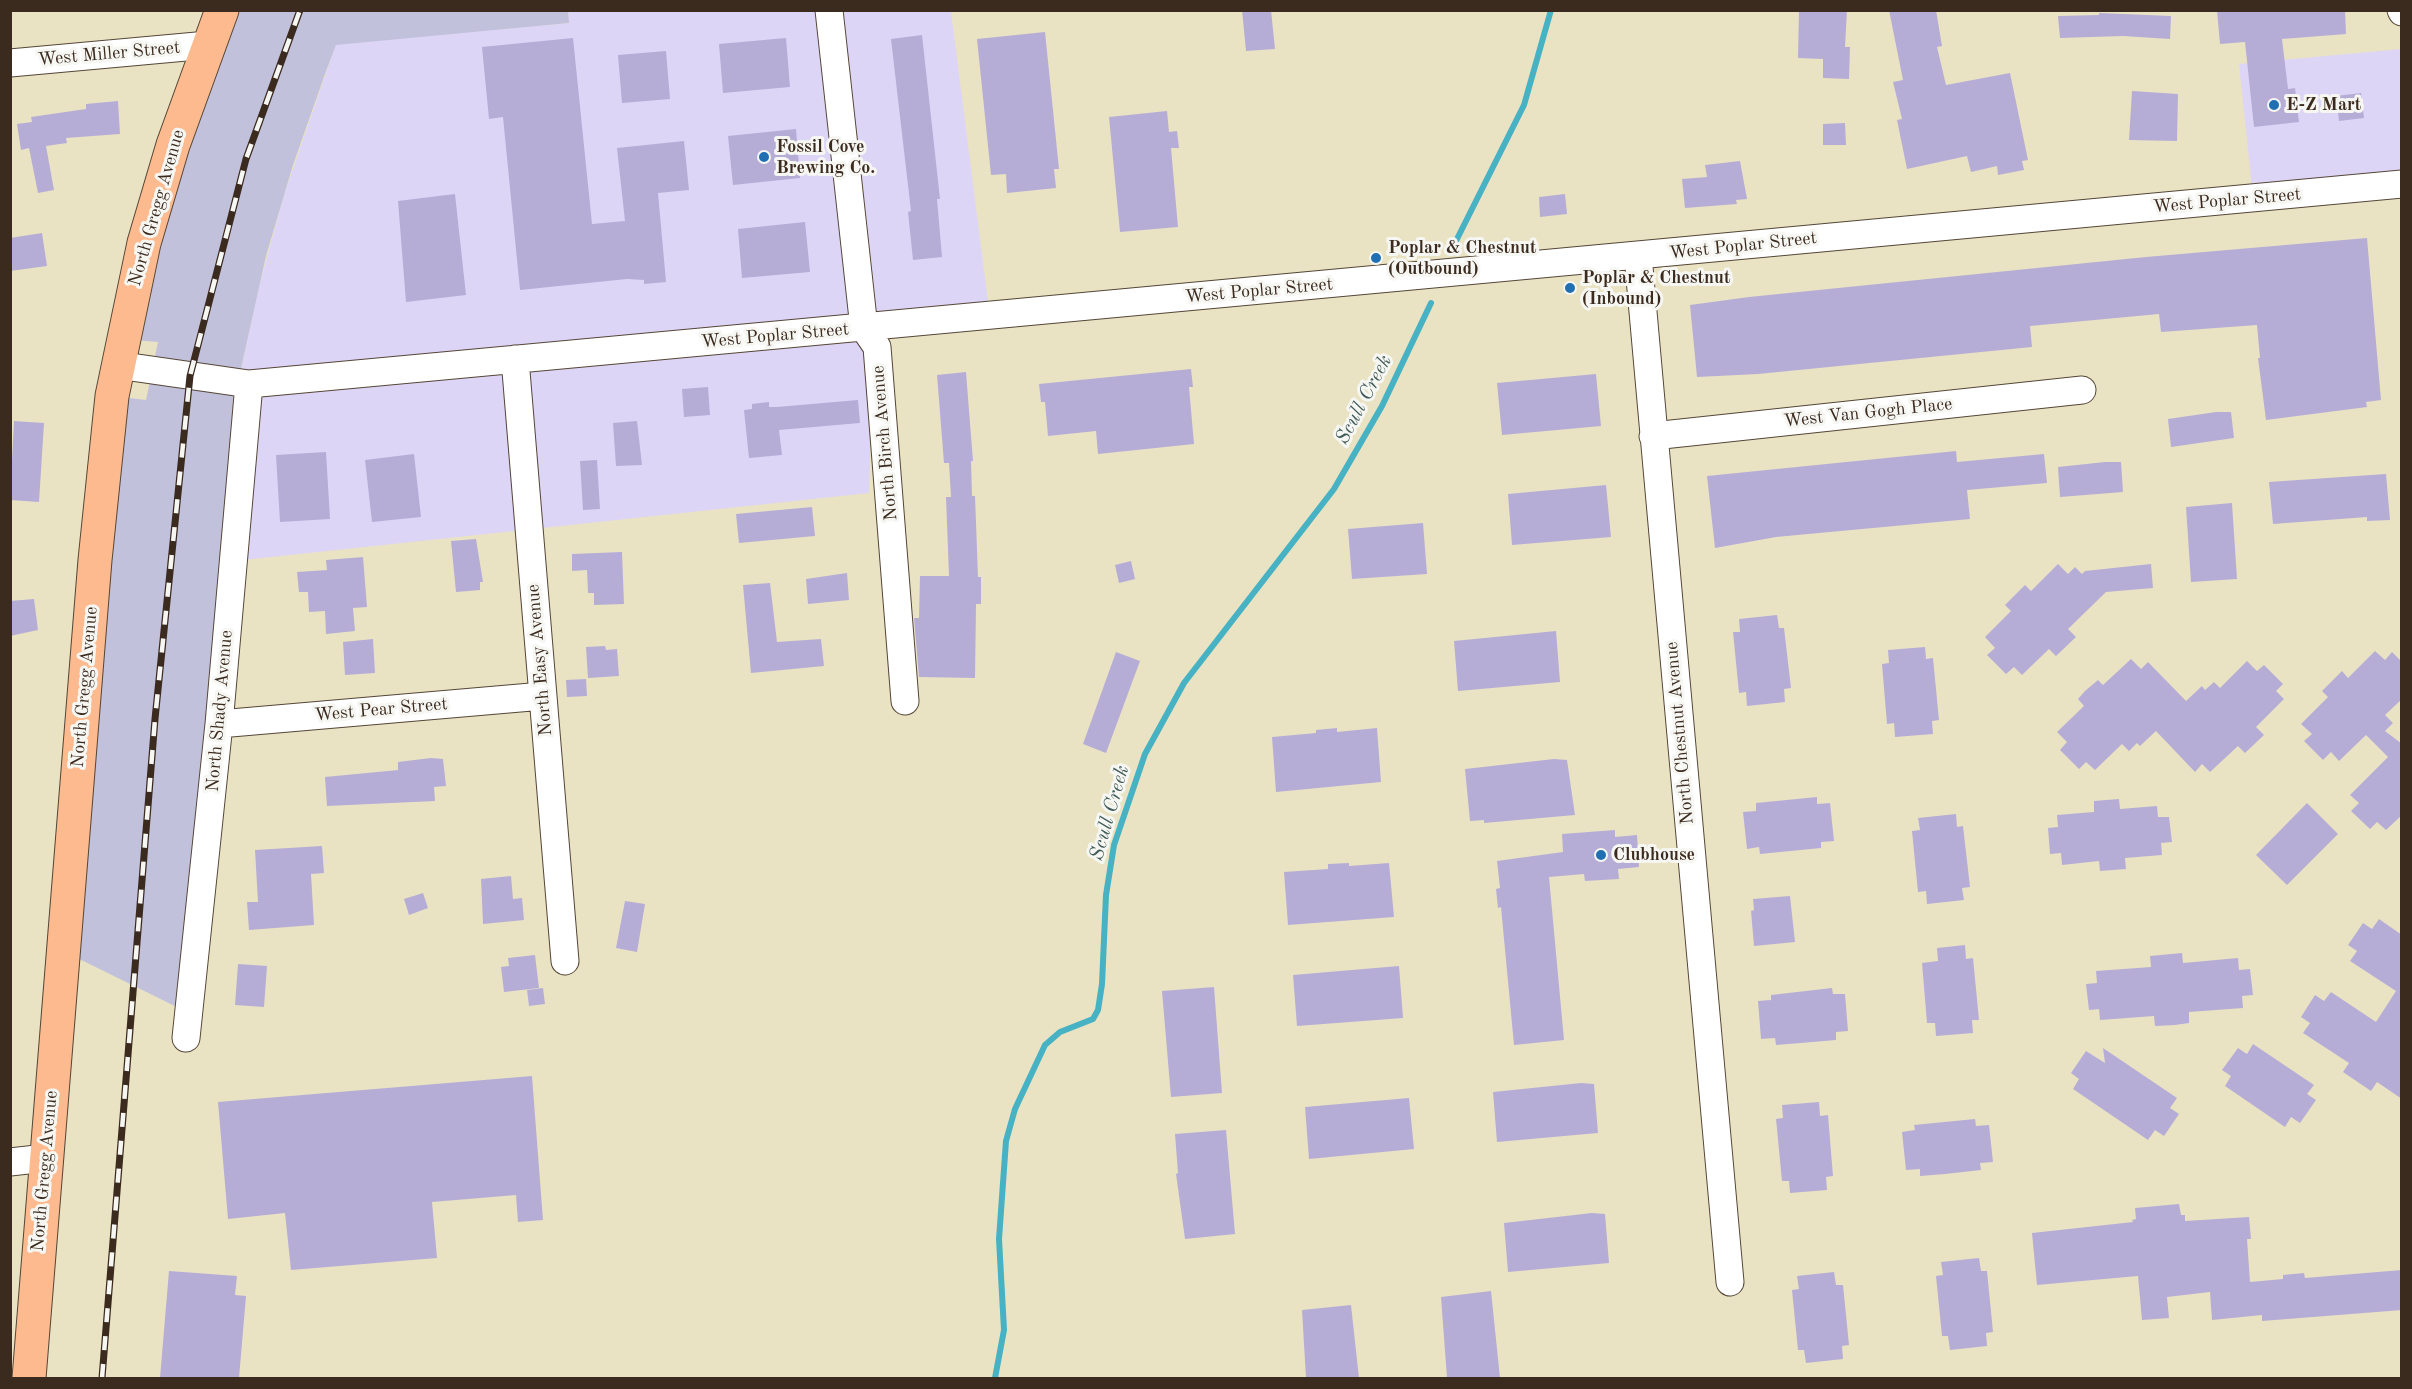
<!DOCTYPE html>
<html>
<head>
<meta charset="utf-8">
<style>
	body { margin:0 }
	#map { position:relative; width:2412px; height:1389px; overflow:hidden; background:#e9e3c3; font-family:"Old Standard TT",serif }
	canvas { display:block }
	.frame { position:absolute; inset:0; border:12px solid #3b2a1e; pointer-events:none }
</style>
</head>
<body>
<div id="map">
<canvas width="2412" height="1389"></canvas>
<div class="frame"></div>
</div>
<script>
const context = document.querySelector('canvas').getContext('2d');
context.lineJoin = 'round';
function paint(path, color) { context.fillStyle = color; context.fill(path, 'evenodd'); }
const shape = rows => new Path2D(rows.map(r => 'M' + r).join(''));
function trace(path, color, width, dash) { context.strokeStyle = color; context.lineWidth = width; context.lineCap = dash ? 'butt' : 'round'; context.setLineDash(dash || []); context.stroke(path); }
function label(font, color, halo, rows, align = 'center') {
  context.font = font + ' "Old Standard TT",serif'; context.lineWidth = 6; context.setLineDash([]); context.textBaseline = 'middle'; context.strokeStyle = halo; context.fillStyle = color; for (const [text, x, y, turn = 0] of rows) {
    context.save(); context.translate(x, y); context.rotate((+turn || 0) * Math.PI / 180); context.textAlign = isNaN(turn) ? turn : align; if (halo) context.strokeText(text, 0, 0); context.fillText(text, 0, 0); context.restore();
  }
}
const built = shape([
	[568,11,951,11,988,302,874,315,869,493,234,561,238,383,259,287,284,195,336,44,569,23],
	[2401,49,2401,184,2253,198,2239,64]
]);
const industrial = shape([
	[222,11,568,11,569,23,336,45,325,74,293,165,266,256,238,382,189,1013,63,951,112,396,146,400,158,342,122,339]
]);
const stream = shape([
	[1456,241,1524,105,1551,10],
	[995,1378,1004,1330,999,1239,1006,1141,1015,1109,1045,1045,1060,1032,1093,1019,1098,1010,1102,984,1106,895,1114,845,1145,754,1184,683,1334,489,1382,406,1431,303]
]);
const building = shape([
	[1242,10,1271,10,1275,49,1246,51],
	[1799,10,1847,10,1845,47,1850,47,1849,79,1823,78,1823,59,1798,58],
	[1889,10,1936,10,1942,46,1937,47,1946,85,2010,73,2028,160,2022,161,2024,170,1998,175,1997,166,1971,172,1967,156,1907,169,1897,120,1902,119,1893,82,1903,80],
	[2217,10,2345,10,2346,34,2282,39,2288,89,2295,88,2299,122,2254,127,2245,42,2220,44],
	[2099,13,2171,16,2170,39,2123,36,2060,38,2058,16,2099,15],
	[1045,32,1059,169,1054,169,1056,188,1007,193,1006,174,991,175,977,39],
	[922,35,940,199,937,199,942,257,913,260,908,212,911,211,891,39],
	[573,38,592,224,625,221,617,148,684,141,689,190,658,193,666,282,644,284,644,280,627,279,520,290,503,117,489,119,482,47],
	[786,38,790,87,723,93,719,44],
	[666,51,670,99,622,103,618,55],
	[2132,91,2178,94,2177,141,2129,140],
	[2361,93,2364,118,2339,121,2336,96],
	[118,101,120,134,66,138,67,143,46,146,54,190,38,193,29,148,21,150,17,124,32,122,31,117,86,109,86,104],
	[1167,111,1169,132,1177,131,1179,148,1171,148,1178,227,1120,232,1109,117],
	[1845,123,1846,145,1823,145,1823,124],
	[796,129,800,178,733,185,728,136],
	[1740,161,1747,199,1736,200,1737,204,1685,208,1682,179,1707,177,1705,165],
	[455,194,466,295,406,302,398,201],
	[1565,194,1567,214,1540,217,1539,197],
	[805,222,810,272,742,278,738,229],
	[42,233,47,266,10,271,10,238],
	[2367,238,2381,400,2366,402,2367,407,2266,420,2258,358,2260,358,2257,325,2161,332,2159,314,2030,326,2032,347,1758,374,1697,377,1690,305,1749,297,2146,257],
	[1191,369,1193,387,1189,387,1194,444,1098,454,1096,431,1048,436,1045,402,1041,402,1039,384],
	[966,372,973,461,971,461,972,496,975,496,978,577,981,577,981,604,976,604,975,678,919,677,914,618,919,618,920,576,949,576,946,497,951,497,949,463,944,463,937,375],
	[1596,374,1601,426,1502,435,1497,383],
	[708,387,710,415,684,417,682,389],
	[858,400,860,423,779,430,782,455,749,458,744,410,752,409,752,404,769,402,769,407,777,407],
	[2216,412,2231,412,2234,438,2171,447,2168,419],
	[14,421,44,423,39,502,10,500],
	[637,421,642,465,616,466,613,423],
	[1956,451,1957,462,2044,454,2047,483,1967,490,1970,519,1776,537,1715,548,1707,476],
	[326,452,330,519,280,522,276,455],
	[414,454,421,517,372,522,365,460],
	[597,460,600,509,583,510,580,461],
	[2105,462,2121,462,2123,492,2060,497,2058,467],
	[2386,474,2390,520,2367,521,2367,517,2273,524,2269,482],
	[1606,485,1611,537,1512,545,1508,494],
	[2232,503,2237,579,2191,582,2186,507],
	[812,507,815,536,739,543,736,514],
	[1423,523,1427,574,1352,579,1348,529],
	[476,539,483,582,480,582,480,590,456,592,451,541],
	[622,552,624,604,594,605,594,593,588,593,587,570,572,571,572,554],
	[363,557,367,607,353,608,355,631,326,634,325,611,309,612,308,592,299,592,297,572,327,570,326,560],
	[1131,561,1135,579,1119,583,1115,565],
	[2058,564,2068,574,2075,567,2082,574,2085,571,2151,564,2153,588,2106,592,2068,629,2076,637,2056,656,2049,649,2022,675,2014,667,2006,674,1987,655,1995,648,1985,637,2011,611,2005,605,2025,585,2031,591],
	[847,573,849,600,808,604,806,579],
	[770,583,777,642,821,639,824,666,751,673,743,585],
	[34,599,38,630,10,636,10,601],
	[1777,615,1779,628,1784,628,1791,688,1784,689,1785,702,1747,706,1746,692,1739,693,1733,632,1740,632,1739,619],
	[1556,631,1560,682,1458,691,1454,641],
	[373,639,375,673,345,675,343,642],
	[605,646,606,650,617,649,619,676,588,678,586,647],
	[1925,647,1926,659,1933,658,1939,720,1932,721,1933,734,1895,737,1894,723,1887,724,1882,664,1889,663,1888,650],
	[2375,651,2385,660,2392,652,2402,662,2402,699,2385,715,2393,723,2385,731,2402,744,2402,815,2386,830,2377,822,2370,829,2351,811,2359,803,2350,795,2388,757,2366,735,2339,761,2331,752,2323,760,2304,741,2312,734,2301,724,2328,697,2322,691,2342,671,2348,678],
	[1116,652,1140,661,1106,753,1083,744],
	[2131,659,2141,669,2148,662,2186,701,2202,686,2205,690,2214,682,2220,688,2247,661,2257,671,2264,665,2283,684,2276,691,2284,699,2256,727,2264,735,2245,753,2238,746,2210,772,2202,764,2195,772,2156,731,2140,746,2137,743,2129,751,2122,744,2095,770,2086,762,2079,769,2060,750,2067,742,2057,732,2084,706,2078,699,2085,691,2098,680,2103,685],
	[586,679,587,696,567,697,566,680],
	[1337,728,1337,732,1377,728,1381,782,1276,792,1272,737,1316,733,1316,730],
	[431,758,443,759,446,786,434,787,435,801,327,806,325,777,398,770,398,762],
	[1554,759,1567,760,1575,815,1484,823,1484,820,1470,821,1465,769],
	[1817,797,1817,804,1830,803,1834,841,1821,842,1821,848,1760,854,1759,847,1747,849,1743,812,1756,811,1756,803],
	[2119,799,2120,809,2157,806,2158,817,2169,817,2172,842,2161,843,2162,855,2125,858,2126,869,2100,871,2099,861,2062,865,2061,853,2050,854,2048,828,2058,827,2057,815,2094,812,2094,801],
	[2307,803,2338,834,2287,885,2256,855],
	[1956,814,1957,827,1963,826,1970,887,1962,888,1964,900,1927,904,1926,891,1918,892,1912,831,1920,830,1918,818],
	[1615,830,1615,837,1637,835,1639,867,1618,869,1619,879,1585,881,1584,874,1549,877,1564,1040,1514,1045,1501,907,1498,908,1496,889,1500,888,1497,861,1563,852,1562,834],
	[322,846,324,873,311,874,314,925,249,930,247,902,258,902,255,850],
	[1349,863,1349,866,1389,863,1394,917,1288,925,1284,872,1328,869,1328,864],
	[511,876,513,899,522,898,524,920,483,924,481,879],
	[423,893,428,908,409,915,404,899],
	[1790,896,1795,942,1754,946,1751,911,1754,910,1753,899],
	[625,901,645,904,637,952,616,948],
	[2379,919,2402,935,2402,1099,2377,1082,2371,1091,2343,1072,2349,1063,2303,1033,2310,1023,2301,1017,2315,995,2324,1001,2331,992,2376,1022,2396,991,2350,961,2357,951,2348,945,2363,923,2372,929],
	[1965,945,1966,959,1973,958,1979,1020,1972,1020,1973,1033,1936,1036,1935,1023,1927,1023,1922,963,1938,961,1937,948],
	[2182,953,2183,963,2238,958,2239,970,2250,969,2253,995,2242,996,2243,1008,2189,1012,2189,1023,2175,1025,2155,1026,2154,1016,2100,1020,2099,1009,2089,1010,2086,984,2097,983,2096,971,2151,967,2150,956],
	[535,955,539,988,504,992,501,967,509,966,508,958],
	[238,964,267,966,264,1007,235,1005],
	[1399,966,1403,1018,1297,1026,1293,975],
	[1214,987,1222,1093,1171,1097,1162,991],
	[543,988,545,1004,529,1006,527,990],
	[1832,988,1833,994,1845,994,1848,1031,1836,1032,1836,1040,1801,1043,1776,1045,1775,1038,1761,1039,1758,1001,1771,1000,1771,995],
	[2253,1044,2314,1085,2307,1094,2316,1100,2300,1123,2291,1117,2285,1127,2225,1086,2231,1076,2222,1070,2238,1048,2247,1054],
	[2103,1048,2177,1098,2170,1108,2179,1114,2164,1136,2155,1130,2148,1140,2073,1089,2079,1079,2071,1073,2086,1051,2105,1063],
	[532,1076,543,1220,518,1222,516,1195,432,1202,437,1258,291,1270,285,1213,228,1219,218,1102],
	[1581,1083,1594,1084,1598,1133,1497,1142,1493,1092],
	[1409,1098,1414,1149,1309,1159,1305,1107],
	[1819,1102,1820,1116,1828,1115,1833,1176,1826,1177,1827,1190,1790,1193,1789,1181,1782,1181,1776,1119,1783,1118,1782,1105],
	[1975,1119,1976,1126,1989,1125,1993,1162,1980,1163,1981,1170,1945,1174,1920,1176,1920,1169,1906,1170,1902,1132,1915,1130,1914,1125],
	[1226,1130,1235,1234,1185,1239,1176,1174,1178,1173,1175,1134],
	[2179,1204,2181,1215,2185,1215,2185,1221,2249,1217,2251,1239,2247,1239,2250,1282,2283,1279,2283,1275,2304,1273,2305,1278,2402,1270,2402,1310,2262,1321,2262,1315,2212,1320,2210,1292,2167,1297,2169,1318,2142,1320,2138,1276,2037,1285,2032,1233,2133,1222,2132,1220,2136,1219,2135,1208],
	[1592,1213,1605,1214,1609,1263,1508,1272,1504,1223],
	[1979,1258,1981,1271,1987,1271,1993,1332,1986,1333,1987,1346,1950,1350,1948,1336,1942,1336,1936,1276,1943,1275,1941,1262],
	[169,1271,237,1276,235,1295,246,1296,239,1378,160,1378],
	[1834,1272,1836,1285,1843,1285,1849,1345,1842,1346,1843,1359,1806,1363,1804,1350,1798,1350,1792,1290,1799,1289,1797,1276],
	[1491,1291,1500,1378,1447,1378,1441,1297],
	[1351,1305,1359,1378,1306,1378,1302,1310]
]);
const minor = shape([
	[829,10,864,328,877,347,905,701],
	[2401,10,2402,12],
	[10,63,208,45],
	[1638,256,1730,1282],
	[515,359,565,961],
	[117,365,249,384,2402,184],
	[1653,436,2082,390],
	[219,724,543,696],
	[186,1038,219,724,249,384],
	[10,1162,46,1158]
]);
const major = shape([
	[29,1378,95,560,112,396,144,243,173,145,222,10]
]);
const rail = shape([
	[102,1378,155,719,190,376,246,159,300,10]
]);
const markers = [
	[2274,105,6,"#1f6fb2"],
	[764,157,6,"#1f6fb2"],
	[1376,258,6,"#1f6fb2"],
	[1570,288,6,"#1f6fb2"],
	[1601,855,6,"#1f6fb2"]
];
const streetNames = [
	["West Miller Street",109,54,-5],
	["West Poplar Street",2227,201,-5],
	["North Gregg Avenue",157,208,-74],
	["West Poplar Street",1743,246,-6],
	["West Poplar Street",1259,291,-5],
	["West Poplar Street",775,336,-5],
	["West Van Gogh Place",1868,413,-6],
	["North Birch Avenue",885,443,-95],
	["North Easy Avenue",540,660,-95],
	["North Gregg Avenue",85,687,-85],
	["West Pear Street",381,710,-5],
	["North Shady Avenue",220,711,-85],
	["North Chestnut Avenue",1680,733,-95],
	["North Gregg Avenue",45,1171,-85]
];
const poiNames = [
	["E-Z Mart",2286,105],
	["Fossil Cove",776,147],
	["Brewing Co.",776,168],
	["Poplar & Chestnut",1388,248],
	["(Outbound)",1388,269],
	["Poplar & Chestnut",1582,278],
	["(Inbound)",1582,299],
	["Clubhouse",1613,855]
];
const waterNames = [
	["Scull Creek",1364,400,-62],
	["Scull Creek",1110,813,-74]
];
paint(built, '#ddd5f6');
paint(industrial, '#c2c1dc');
trace(stream, '#46b2c3', 6);
paint(building, '#b6add7');
trace(minor, '#554637', 29);
trace(major, '#554637', 35);
trace(minor, '#fff', 27);
trace(major, '#fcba8e', 33);
trace(rail, '#3b2a1e', 7);
trace(rail, '#f6f6f2', 4.5, [14]);
for (const [x, y, r, color] of markers) { const dot = new Path2D(); dot.arc(x, y, r, 0, 2 * Math.PI); context.fillStyle = color; context.fill(dot); trace(dot, '#f6f6f2', 2); }
label('18px', '#3b2a1e', '#f6f6f2', streetNames);
label('bold 18px', '#3b2a1e', '#f6f6f2', poiNames, 'left');
label('italic 20px', '#3f5a58', '#f6f6f2', waterNames);
</script>
</body>
</html>
